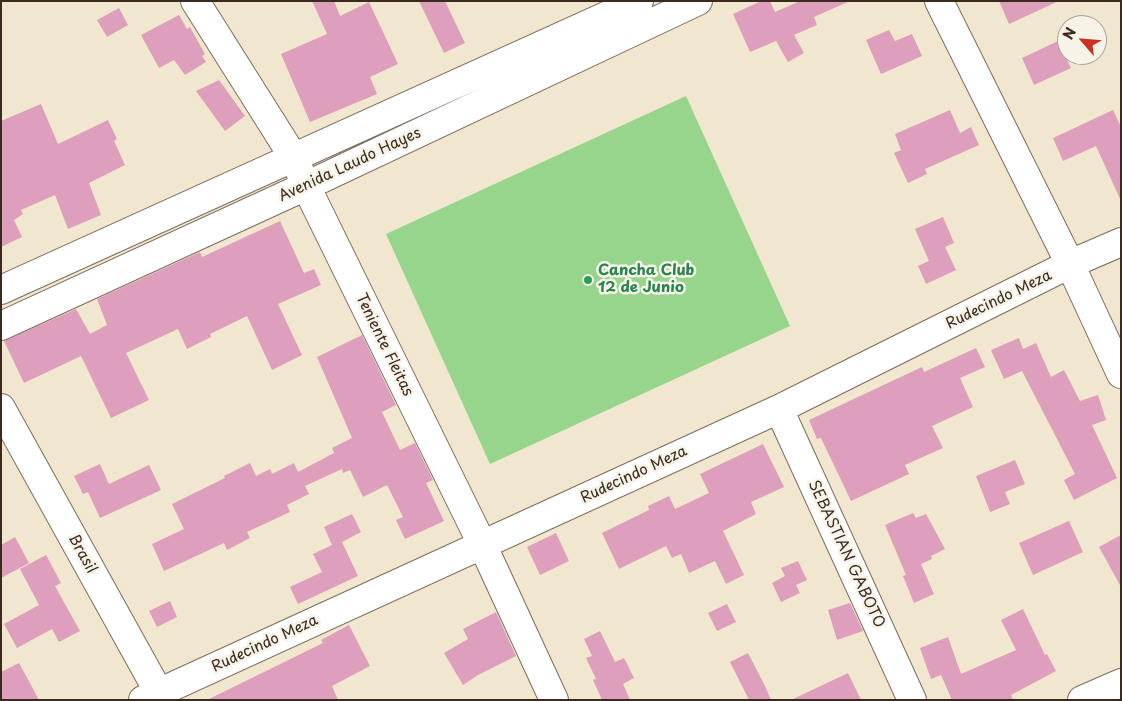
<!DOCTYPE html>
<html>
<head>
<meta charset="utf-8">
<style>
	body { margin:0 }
	#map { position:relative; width:1122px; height:701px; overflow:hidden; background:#f1e7cf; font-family:"Playpen Sans",sans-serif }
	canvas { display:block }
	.frame { position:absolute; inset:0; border:2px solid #3b2a1e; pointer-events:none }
	.north { position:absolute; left:1057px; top:15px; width:50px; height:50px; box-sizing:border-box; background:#f7f3e8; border:1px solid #aca397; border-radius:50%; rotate:297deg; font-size:14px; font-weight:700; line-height:20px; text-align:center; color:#3b2a1e }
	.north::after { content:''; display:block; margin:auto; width:18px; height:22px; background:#c8321e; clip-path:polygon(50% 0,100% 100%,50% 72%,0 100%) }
</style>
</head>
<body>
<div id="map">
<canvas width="1122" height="701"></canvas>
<div class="frame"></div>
<div class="north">N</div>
</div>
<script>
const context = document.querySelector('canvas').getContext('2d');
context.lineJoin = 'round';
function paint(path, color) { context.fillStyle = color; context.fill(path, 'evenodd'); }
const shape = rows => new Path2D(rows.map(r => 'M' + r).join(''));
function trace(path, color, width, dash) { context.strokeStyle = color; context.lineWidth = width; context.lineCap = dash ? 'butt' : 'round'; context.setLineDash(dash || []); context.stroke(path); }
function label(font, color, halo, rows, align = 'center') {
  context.font = font + ' "Playpen Sans",sans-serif'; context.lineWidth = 5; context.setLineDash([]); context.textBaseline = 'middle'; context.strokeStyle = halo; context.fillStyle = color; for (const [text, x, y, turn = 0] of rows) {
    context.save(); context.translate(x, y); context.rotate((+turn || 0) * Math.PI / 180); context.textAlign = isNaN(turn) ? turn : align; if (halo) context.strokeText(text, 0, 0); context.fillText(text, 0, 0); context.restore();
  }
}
const green = shape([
	[686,96,790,326,490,464,386,234]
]);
const building = shape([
	[312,1,334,1,340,16,369,2,398,64,370,77,377,94,310,122,281,54,327,34],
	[419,1,445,1,465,43,444,53],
	[761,1,770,1,775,12,800,1,850,1,814,17,817,25,794,35,804,53,788,62,776,41,750,52,733,14],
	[999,1,1059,1,1009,24],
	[119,8,128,25,107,37,97,20],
	[179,15,187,29,190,27,205,54,202,56,206,62,185,75,174,60,159,68,141,35],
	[889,30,895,41,912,34,922,56,881,74,866,40],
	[1058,41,1071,68,1034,85,1022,58],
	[219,80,245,116,225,131,196,91],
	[41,104,58,144,108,120,117,139,114,141,125,165,89,183,101,215,68,229,55,195,21,210,23,214,14,220,22,237,1,247,1,121],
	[950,110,960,133,971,127,979,145,925,169,927,174,908,183,894,153,901,150,895,134],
	[1113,110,1121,127,1121,201,1096,146,1063,161,1053,138],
	[943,217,954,243,945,247,956,270,926,284,918,266,929,261,915,229],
	[280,221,304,273,314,269,321,285,278,304,302,355,272,370,247,316,210,334,211,337,187,349,178,329,126,353,149,400,111,418,81,356,24,383,4,341,76,309,90,334,107,325,97,299,200,252,202,257],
	[362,335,396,405,382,412,400,450,415,443,433,480,426,483,444,521,405,539,396,520,403,517,387,485,363,497,350,470,343,473,342,469,305,486,309,494,287,505,290,512,247,532,250,538,227,550,224,543,164,571,152,544,184,529,172,504,225,478,224,476,250,463,256,476,270,469,272,474,294,463,298,472,334,453,332,448,352,438,317,357],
	[1019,338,1023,349,1036,343,1051,377,1064,370,1080,401,1098,395,1106,420,1092,425,1117,478,1074,500,1064,480,1075,474,1022,371,1004,379,991,350],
	[976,348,985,367,960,378,973,407,932,426,943,448,905,465,909,474,851,501,821,438,817,439,809,420,922,367,924,372],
	[763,444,784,487,751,502,756,514,723,531,744,575,726,584,715,561,689,573,681,554,672,558,666,546,619,569,602,533,649,510,648,506,669,496,675,509,709,493,700,474],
	[1015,460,1025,484,1005,492,1010,504,990,512,976,476],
	[100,464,109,484,149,465,161,490,100,518,88,492,83,494,74,476],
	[913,513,916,518,926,514,945,549,931,556,932,559,921,564,934,594,914,603,903,576,906,575,885,525],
	[352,514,361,532,342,542,358,576,298,604,290,587,322,572,313,554,332,545,324,527],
	[1069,521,1083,552,1033,575,1019,543],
	[556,533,569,561,540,575,527,547],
	[1121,535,1121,587,1099,547],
	[15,537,29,563,1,578,1,545],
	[46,555,61,583,55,586,80,631,59,642,52,629,17,648,4,624,39,605,20,569],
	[798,561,807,580,796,585,800,593,781,602,772,583,785,576,781,568],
	[170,601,177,617,157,627,149,611],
	[850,603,863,631,837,640,828,610],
	[727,604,736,622,717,631,708,613],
	[1023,609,1045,655,1047,654,1056,671,1011,695,1013,700,952,700,941,675,931,679,920,648,948,637,961,674,1016,650,1001,620],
	[496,612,516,656,478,675,463,685,444,653,468,639,463,629],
	[349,625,370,666,332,686,338,700,207,700,323,643,321,640],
	[600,631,615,662,624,658,634,678,623,684,630,700,602,700,593,680,596,679,586,658,592,656,584,639],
	[748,653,765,686,771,700,749,700,730,662],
	[19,663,31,685,39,700,1,700,1,672],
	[848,673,861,700,791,700]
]);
const minor = shape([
	[195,1,294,158,306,186,482,544,554,700],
	[939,1,1070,264,1121,374],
	[1,290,639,1],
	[1,326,306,186,698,1],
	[1,408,163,700],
	[779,409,912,700],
	[143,700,779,409,1070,264,1121,242],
	[1082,700,1121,683]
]);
const markers = [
	[588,280,5,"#2e9e5b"]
];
const streetNames = [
	["Avenida Laudo Hayes",350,165,-25],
	["Rudecindo Meza",999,300,-26],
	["Teniente Fleitas",384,345,64],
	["Rudecindo Meza",634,475,-25],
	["Brasil",82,554,61],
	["SEBASTIAN GABOTO",846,554,65],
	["Rudecindo Meza",265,644,-25]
];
const leisureNames = [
	["Cancha Club",598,271],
	["12 de Junio",598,288]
];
paint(green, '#96d58b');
paint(building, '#dd9fbc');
trace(minor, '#7b6c5c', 30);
trace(minor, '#fff', 28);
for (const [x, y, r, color] of markers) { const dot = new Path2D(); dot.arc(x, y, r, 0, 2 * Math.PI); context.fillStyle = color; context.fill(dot); trace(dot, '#f7f3e8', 2); }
label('15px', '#3b2a1e', '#f7f3e8', streetNames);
label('bold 15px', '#27864d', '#f7f3e8', leisureNames, 'left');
</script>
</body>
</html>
